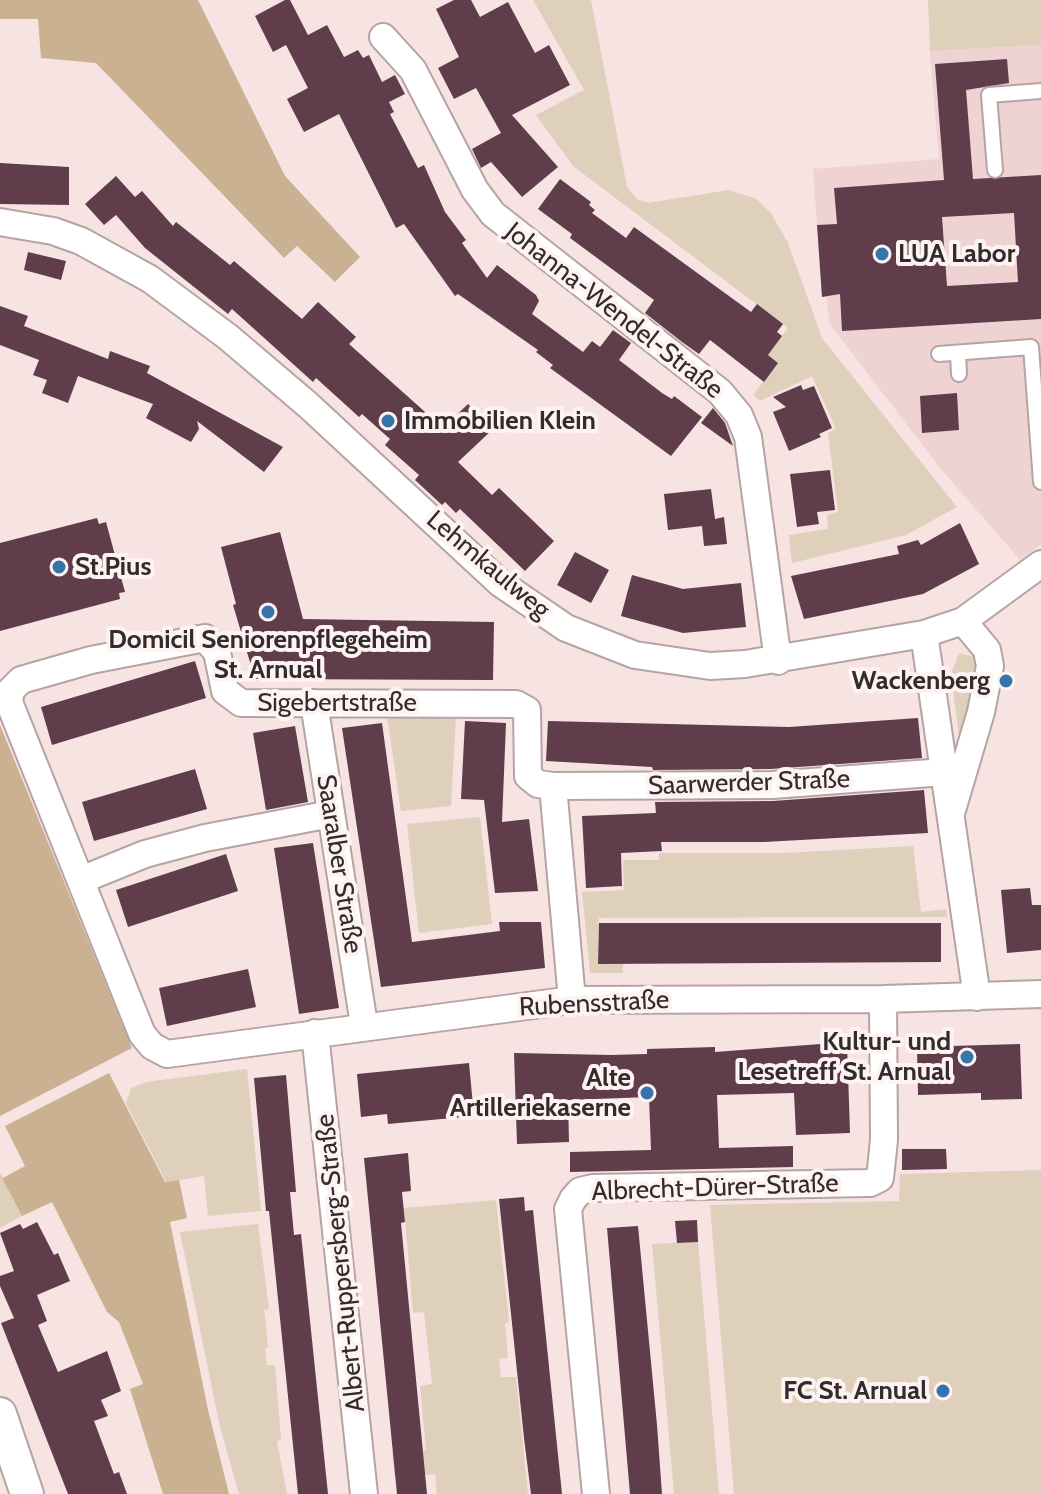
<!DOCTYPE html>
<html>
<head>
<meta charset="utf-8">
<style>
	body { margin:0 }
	canvas { display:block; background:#f6e3e2 }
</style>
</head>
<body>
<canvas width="1041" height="1494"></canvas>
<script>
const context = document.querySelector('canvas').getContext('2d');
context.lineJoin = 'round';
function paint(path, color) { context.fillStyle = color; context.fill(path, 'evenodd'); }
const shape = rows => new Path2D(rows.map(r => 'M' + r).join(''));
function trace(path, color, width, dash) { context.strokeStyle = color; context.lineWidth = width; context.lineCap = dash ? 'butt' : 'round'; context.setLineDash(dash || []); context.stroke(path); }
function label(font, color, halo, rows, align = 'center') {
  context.font = font + ' Cabin,sans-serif'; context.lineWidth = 8; context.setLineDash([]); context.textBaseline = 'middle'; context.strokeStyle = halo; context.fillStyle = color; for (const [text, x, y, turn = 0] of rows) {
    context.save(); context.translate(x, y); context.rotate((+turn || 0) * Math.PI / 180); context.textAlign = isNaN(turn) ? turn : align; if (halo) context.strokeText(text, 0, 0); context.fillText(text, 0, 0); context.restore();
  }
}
const built = shape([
	[1041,45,1041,544,1020,560,940,468,830,324,826,297,822,297,813,169,939,159,930,51]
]);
const green = shape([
	[533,0,591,0,627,187,637,199,648,203,728,190,757,199,771,213,788,243,822,338,957,507,906,535,792,563,789,535,828,529,827,515,838,512,828,433,836,429,812,376,760,401,753,395,778,363,768,355,788,328,573,166,536,115,584,90],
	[928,0,1041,0,1041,45,930,51],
	[959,653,974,657,978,673,960,744,951,674],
	[387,716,456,716,451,806,401,811],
	[480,817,492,924,419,933,407,824],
	[913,846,921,912,946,909,947,917,599,918,598,964,623,964,623,973,590,973,582,892,624,890,623,860,659,860,659,853,783,853],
	[247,1069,261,1211,208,1216,204,1176,166,1182,126,1103,131,1088,146,1082],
	[1041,1170,1041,1494,734,1494,710,1205,899,1201,900,1174],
	[0,1173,22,1216,0,1228],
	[496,1200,509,1322,505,1324,508,1358,499,1359,501,1377,516,1377,528,1494,437,1494,435,1474,395,1478,392,1453,426,1450,420,1386,432,1384,424,1312,413,1313,404,1208],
	[258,1224,269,1309,264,1310,268,1347,265,1348,267,1365,275,1365,281,1440,277,1441,287,1494,239,1494,220,1427,180,1232],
	[698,1242,719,1494,674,1494,652,1244]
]);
const forest = shape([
	[0,0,198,0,285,176,360,257,335,282,297,246,284,258,96,63,41,58,38,19,0,19],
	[0,725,132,1048,0,1116],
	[109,1073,165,1182,179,1180,187,1218,170,1222,208,1410,229,1494,163,1494,130,1389,143,1384,119,1322,107,1312,52,1202,22,1216,0,1174,3,1178,25,1166,5,1126]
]);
const building = shape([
	[285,0,290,0,308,35,327,25,344,57,358,50,363,58,369,55,382,82,395,75,405,94,389,102,394,112,390,114,418,168,424,165,445,212,466,240,462,243,487,278,497,265,536,295,539,301,532,314,583,352,592,341,600,347,613,330,631,343,619,360,662,393,672,399,674,396,702,417,671,456,550,368,553,365,536,352,538,350,458,294,455,296,404,224,396,228,339,114,304,132,287,99,308,88,286,45,273,52,255,16],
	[454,0,471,0,480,17,508,2,535,53,549,45,570,85,512,115,558,167,522,197,491,162,481,168,472,149,501,133,476,88,454,99,438,68,459,57,436,9],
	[1007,59,1009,83,966,90,973,179,1041,175,1041,319,842,331,840,294,822,297,817,225,837,224,834,188,944,180,935,64],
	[1014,213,1018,282,947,286,942,217],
	[0,163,69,167,69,205,0,204],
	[116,176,135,197,142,191,173,226,176,222,230,265,234,261,302,319,318,302,356,337,349,344,443,428,468,404,492,430,458,462,492,495,499,488,554,541,525,571,460,509,456,513,445,502,442,505,415,480,419,475,385,445,390,439,362,414,359,417,316,378,313,382,232,309,228,314,145,248,116,215,104,225,85,204],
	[560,179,591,202,589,205,595,210,592,213,626,238,634,227,751,312,757,304,783,324,777,332,782,336,768,355,778,363,764,382,710,340,699,354,682,342,645,313,654,300,570,238,572,234,538,209],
	[28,252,66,261,61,280,24,270],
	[0,306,28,316,24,326,108,359,110,351,150,366,147,373,283,447,264,472,197,421,199,429,191,442,146,418,153,404,78,376,68,403,42,393,47,380,33,375,39,360,0,345],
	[801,385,803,390,814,386,832,428,819,434,821,437,789,451,773,412,786,407,773,397],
	[957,393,959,430,922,433,920,396],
	[713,408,725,423,733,446,701,423],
	[830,470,835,510,817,512,819,524,797,527,790,474],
	[711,489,715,519,724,517,727,544,704,546,702,526,668,530,664,494],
	[97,518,99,524,106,522,125,592,119,593,120,599,0,631,0,543],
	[960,523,979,564,923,594,804,619,791,576,899,554,897,546,918,540,921,545],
	[280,532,303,619,494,622,493,680,255,679,233,605,236,604,221,547],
	[575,552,609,570,591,603,557,585],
	[632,575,683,589,741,583,746,627,683,633,621,616],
	[195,661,206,698,52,745,41,707],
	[918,718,922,758,771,769,653,770,652,767,546,761,548,721,789,727],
	[465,721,506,723,502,822,529,819,538,891,495,893,484,800,461,799],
	[382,723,412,942,500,931,499,922,541,922,545,968,381,987,342,728],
	[295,726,308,802,266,810,253,733],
	[195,769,207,809,94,841,82,802],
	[924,790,928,833,764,842,661,842,662,851,621,853,622,886,586,888,582,816,656,813,655,802,773,801],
	[313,843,339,1008,299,1014,274,848],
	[226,854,238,891,128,927,116,890],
	[1030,888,1032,905,1041,905,1041,950,1007,953,1001,890],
	[599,923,941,923,941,962,598,964],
	[248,969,256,1007,167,1026,159,988],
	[847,1042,850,1133,796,1135,794,1093,717,1095,719,1148,793,1146,793,1167,570,1172,570,1152,651,1150,649,1097,568,1100,569,1142,517,1144,514,1053,611,1055,647,1054,647,1049,715,1047,715,1052],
	[1020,1044,1022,1099,981,1100,981,1093,918,1095,917,1047],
	[469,1063,474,1116,388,1124,387,1114,361,1117,357,1074],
	[286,1075,296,1192,290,1192,294,1235,301,1234,328,1494,298,1494,269,1211,266,1211,254,1078],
	[902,1149,946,1149,947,1169,902,1170],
	[408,1153,411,1191,402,1192,405,1222,401,1223,427,1494,397,1494,364,1158],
	[524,1197,525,1211,533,1210,562,1494,531,1494,524,1438,499,1199],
	[697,1220,698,1242,677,1243,675,1221],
	[37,1222,54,1255,58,1253,70,1281,37,1295,47,1321,38,1325,58,1372,107,1351,121,1391,101,1400,108,1416,94,1421,114,1474,119,1472,127,1494,68,1494,1,1323,14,1318,0,1286,0,1276,14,1271,0,1233,20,1224,23,1229],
	[638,1226,657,1425,662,1494,630,1494,607,1228]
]);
const service = shape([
	[995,170,989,95,1041,91],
	[958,353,959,374],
	[939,354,1031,347,1041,482]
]);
const minor = shape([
	[383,37,413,70,475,190,493,214,720,392,739,415,748,437,778,661],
	[0,222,53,231,81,241,150,279,228,337,308,405,500,583,566,628,635,655,710,666,745,664,924,634,963,621,1041,564],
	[924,634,977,997],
	[314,703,364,1025],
	[944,772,772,785,553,786,538,784,528,776,527,710,516,704,241,703,225,691,217,652,205,638,91,660,21,680,11,690,9,702,142,1034,152,1046,167,1054,572,1000,883,999,1041,994],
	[553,786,572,1000],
	[952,810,981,712,990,666,987,650,963,621],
	[81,880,145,854,205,838,331,814],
	[315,1033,364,1494],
	[596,1494,568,1209,573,1199,580,1191,593,1188,870,1183,880,1178,884,1140,883,999]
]);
const tertiary = shape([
	[0,1414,27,1494]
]);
const markers = [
	[882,254,8,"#3476ac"],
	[388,421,8,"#3476ac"],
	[59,567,8,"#3476ac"],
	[268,612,8,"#3476ac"],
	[1006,681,8,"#3476ac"],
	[967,1057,8,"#3476ac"],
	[647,1093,8,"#3476ac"],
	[943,1391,8,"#3476ac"]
];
const poiNames = [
	["LUA Labor",898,254,"left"],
	["Immobilien Klein",404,421,"left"],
	["St.Pius",75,567,"left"],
	["Domicil Seniorenpflegeheim",268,640,"center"],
	["St. Arnual",268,670,"center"],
	["Wackenberg",990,681],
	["Kultur- und",951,1042],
	["Lesetreff St. Arnual",951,1072],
	["Alte",631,1078],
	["Artilleriekaserne",631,1108],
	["FC St. Arnual",927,1391]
];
const streetNames = [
	["Johanna-Wendel-Straße",614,311,38],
	["Lehmkaulweg",488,565,40],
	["Sigebertstraße",337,703],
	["Saarwerder Straße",749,783,-2],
	["Saaralber Straße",339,864,81],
	["Rubensstraße",594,1004,-3],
	["Albrecht-Dürer-Straße",715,1188,-2],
	["Albert-Ruppersberg-Straße",341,1263,-96]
];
paint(built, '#eed3d2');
paint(green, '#dfd0bb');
paint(forest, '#cab191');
paint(building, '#5f3d4b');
trace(service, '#b6a4a3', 18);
trace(minor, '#b6a4a3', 30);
trace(tertiary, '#b6a4a3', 36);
trace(service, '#fff', 14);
trace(minor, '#fff', 26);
trace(tertiary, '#fff', 32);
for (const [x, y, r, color] of markers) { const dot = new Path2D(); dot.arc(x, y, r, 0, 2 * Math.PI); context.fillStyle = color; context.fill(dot); trace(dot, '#fef3f2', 3); }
label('bold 26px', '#332c2c', '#fef3f2', poiNames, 'right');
label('26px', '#332c2c', '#fef3f2', streetNames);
</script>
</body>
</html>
